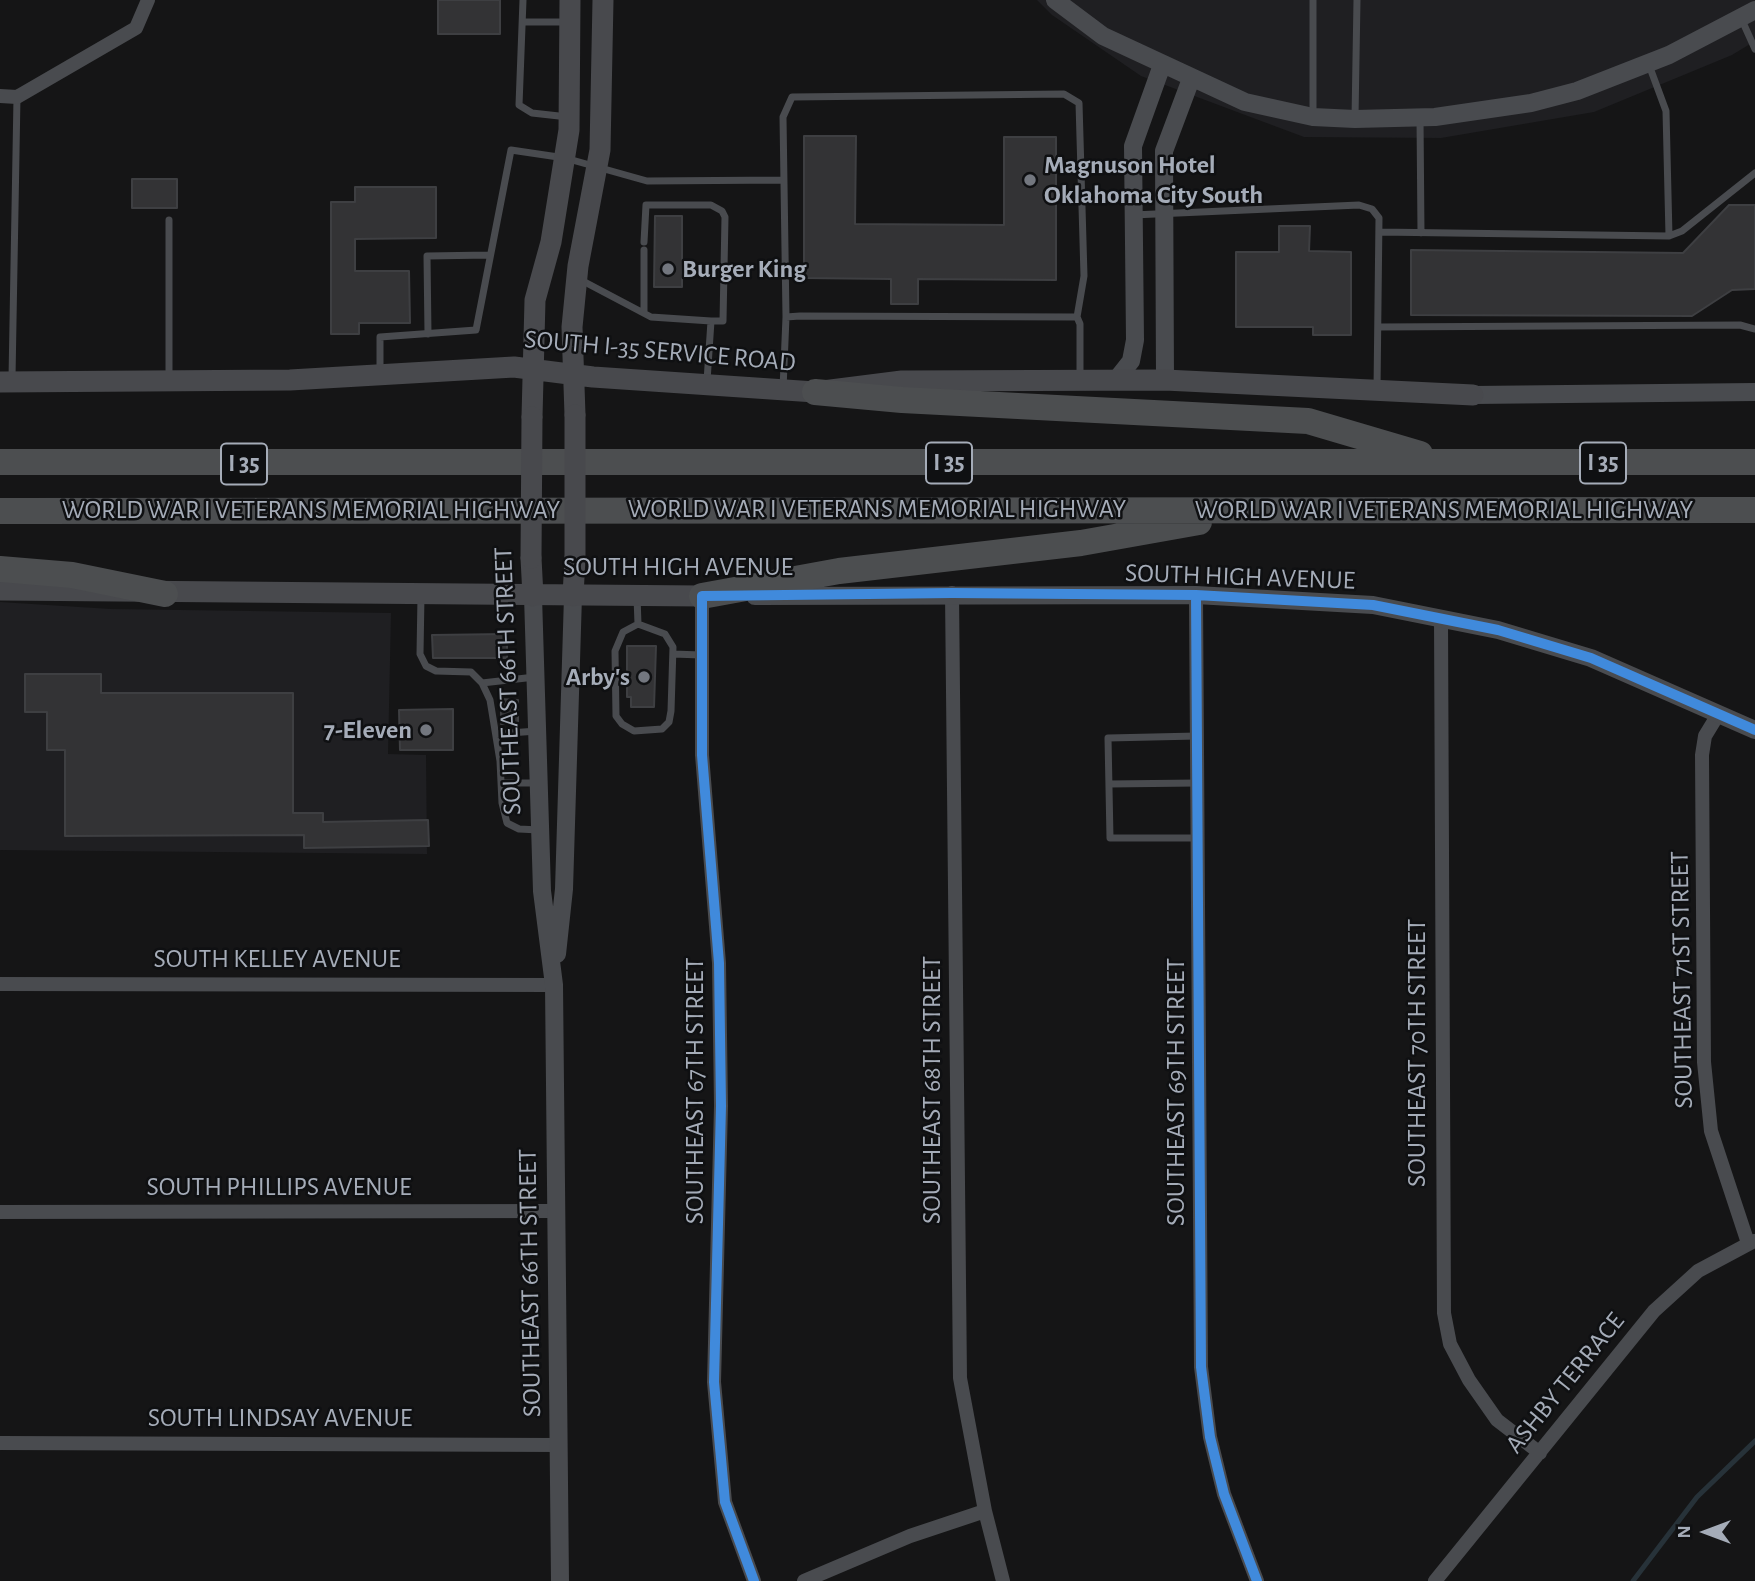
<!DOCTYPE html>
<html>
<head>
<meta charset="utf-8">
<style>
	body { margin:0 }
	#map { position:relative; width:1755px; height:1581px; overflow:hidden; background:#151516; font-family:"Alegreya Sans",sans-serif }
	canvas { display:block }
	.north { position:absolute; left:1671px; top:1497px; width:70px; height:70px; -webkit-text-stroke:5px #0f1012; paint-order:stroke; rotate:270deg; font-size:19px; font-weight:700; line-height:28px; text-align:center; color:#a5acb8 }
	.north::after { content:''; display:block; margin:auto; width:24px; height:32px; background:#a5acb8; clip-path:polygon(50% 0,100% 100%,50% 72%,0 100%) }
</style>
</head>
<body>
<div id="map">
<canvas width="1755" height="1581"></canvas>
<div class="north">N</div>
</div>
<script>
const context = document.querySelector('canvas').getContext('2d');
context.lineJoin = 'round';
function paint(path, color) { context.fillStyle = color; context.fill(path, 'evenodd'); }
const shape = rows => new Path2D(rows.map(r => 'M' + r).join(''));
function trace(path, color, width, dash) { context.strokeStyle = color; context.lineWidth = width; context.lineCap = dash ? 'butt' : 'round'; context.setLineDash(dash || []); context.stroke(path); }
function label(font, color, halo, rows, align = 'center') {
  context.font = font + ' "Alegreya Sans",sans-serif'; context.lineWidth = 5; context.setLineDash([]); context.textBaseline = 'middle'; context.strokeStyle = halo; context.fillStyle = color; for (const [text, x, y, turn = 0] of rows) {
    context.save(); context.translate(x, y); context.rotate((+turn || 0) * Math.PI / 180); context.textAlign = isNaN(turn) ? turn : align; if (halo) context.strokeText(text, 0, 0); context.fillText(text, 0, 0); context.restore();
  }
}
const built = shape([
	[1037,0,1755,0,1755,41,1732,55,1594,112,1441,138,1304,137,1141,76,1052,15],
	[0,602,111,609,391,613,388,754,426,755,427,854,0,850]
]);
const stream = shape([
	[1633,1581,1697,1497,1755,1441]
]);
const building = shape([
	[438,0,500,0,500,34,438,34,438,0],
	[804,136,856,136,855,224,1004,225,1004,137,1056,137,1056,280,918,279,918,304,891,304,891,279,804,278,804,136],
	[132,179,177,179,177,208,132,208,132,179],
	[355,187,436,187,436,238,355,239,355,271,409,271,410,323,359,323,359,334,331,334,331,202,355,202,355,187],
	[1729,205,1755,205,1755,289,1732,290,1692,316,1411,315,1411,250,1683,253,1729,205],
	[655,216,682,216,682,287,654,287,655,216],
	[1279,226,1310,226,1309,251,1351,252,1351,335,1313,335,1313,327,1236,327,1236,252,1279,252,1279,226],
	[507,634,507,658,433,658,432,635,507,634],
	[627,646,656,646,654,707,631,707,631,697,627,697,627,646],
	[25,674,101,674,101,693,293,693,293,813,323,813,323,822,428,820,429,846,304,848,304,835,65,836,65,750,47,750,47,712,25,712,25,674],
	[501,699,518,700,518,724,501,724,501,699],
	[453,709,453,750,400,750,399,710,453,709]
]);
const service = shape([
	[523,0,519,105,532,113,568,117],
	[1741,18,1755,49],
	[523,22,566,22],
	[1649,65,1666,111,1669,236],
	[1313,116,1313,0],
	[1355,118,1357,0],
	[1420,118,1421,233],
	[1133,215,1359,205,1372,209,1379,218,1377,389],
	[169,220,169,378],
	[1379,232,1669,236,1682,231,1755,173],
	[644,242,646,205,711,205,722,211,725,217,723,321,711,321],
	[579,279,651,317,711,321,707,381],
	[644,313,644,250],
	[786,317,783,117,792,97,1064,94,1079,103,1084,276,1077,317],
	[1378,327,1740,325,1755,329],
	[428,334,427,256,489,255],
	[380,371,380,337,476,330,511,150,565,158,647,181,784,180],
	[12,378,17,97],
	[783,389,786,317,800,316,1077,317,1080,324,1080,378],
	[421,596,420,654,426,666,436,671,471,672,482,683,490,700,500,761,502,803,507,823,519,829,539,830],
	[637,597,638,624],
	[638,624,665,634,673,647,671,711,669,722,662,729,634,731,622,724,616,716,615,651,623,632,638,624],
	[673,654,701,655],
	[482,683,535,677],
	[496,734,537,731],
	[1197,736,1108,738,1110,838,1198,838],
	[501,783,538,783],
	[1109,784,1197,783]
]);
const minor = shape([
	[0,96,17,97,136,28,148,0],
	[952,593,960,1378,985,1511,1003,1581],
	[1196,595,1201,1367,1210,1437,1224,1494,1257,1581],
	[702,596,702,755,719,963,721,1106,714,1382,725,1502,754,1581],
	[1441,618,1444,1313,1450,1344,1469,1380,1497,1420,1540,1453],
	[1719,713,1705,736,1702,755,1704,1062,1711,1131,1748,1243],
	[0,984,554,985],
	[0,1212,557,1211],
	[0,1443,559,1445],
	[804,1581,910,1536,985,1511],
	[1435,1581,1654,1311,1698,1271,1754,1241]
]);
const tertiary = shape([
	[1055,0,1103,36,1245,102,1313,117,1355,119,1435,117,1531,103,1577,91,1669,55,1755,10],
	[1116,380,1131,361,1135,340,1133,146,1162,65],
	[1165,380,1164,151,1191,79],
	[1473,395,1755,392],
	[533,596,542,891,554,985,560,1581],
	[755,596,1196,595,1373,605,1498,630,1591,658,1755,730],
	[557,954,564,889,573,596]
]);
const secondary = shape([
	[0,382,290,380,514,367,593,377,815,392,902,381,1165,380,1473,395],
	[575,415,572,327,578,266,600,150,603,0],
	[532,417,535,300,551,242,569,130,570,0],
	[531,558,533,596],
	[0,590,702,596],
	[573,596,575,558]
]);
const motorway = shape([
	[815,392,902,400,1308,421,1420,454],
	[0,462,1755,462],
	[0,511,1755,510],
	[0,569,72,575,165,594],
	[702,596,839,571,1081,543,1199,522]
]);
const secondaryBridge = shape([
	[575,415,575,558],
	[531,558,532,417]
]);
const cycleway = shape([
	[1196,595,1201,1367,1210,1437,1224,1494,1257,1581],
	[754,1581,725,1502,714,1382,721,1106,719,963,702,755,702,596,952,593,1196,595,1373,605,1498,630,1591,658,1755,730]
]);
const markers = [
	[1030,180,7,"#73777f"],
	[668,269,7,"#73777f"],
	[644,677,7,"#73777f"],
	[426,730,7,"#73777f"]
];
const shields = [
	[949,463,46],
	[1603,463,46],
	[244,464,46]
];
const shieldNames = [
	["I 35",949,463],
	["I 35",1603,463],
	["I 35",244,464]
];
const poiNames = [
	["Magnuson Hotel",1044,165],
	["Oklahoma City South",1044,195],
	["Burger King",682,269],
	["Arby's",630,677,"right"],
	["7-Eleven",412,730,"right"]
];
const streetNames = [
	["SOUTH I-35 SERVICE ROAD",660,351,5],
	["WORLD WAR I VETERANS MEMORIAL HIGHWAY",877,509],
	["WORLD WAR I VETERANS MEMORIAL HIGHWAY",311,510],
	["WORLD WAR I VETERANS MEMORIAL HIGHWAY",1444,510],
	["SOUTH HIGH AVENUE",678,567],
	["SOUTH HIGH AVENUE",1240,577,2],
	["SOUTHEAST 66TH STREET",508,681,-92],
	["SOUTH KELLEY AVENUE",277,959],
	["SOUTHEAST 71ST STREET",1682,980,-91],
	["SOUTHEAST 70TH STREET",1417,1053,-90],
	["SOUTHEAST 68TH STREET",932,1090,-90],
	["SOUTHEAST 67TH STREET",695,1091,-90],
	["SOUTHEAST 69TH STREET",1176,1092,-90],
	["SOUTH PHILLIPS AVENUE",279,1187],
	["SOUTHEAST 66TH STREET",530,1283,-91],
	["ASHBY TERRACE",1565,1383,-51],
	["SOUTH LINDSAY AVENUE",280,1418]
];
paint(built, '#1f1f22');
trace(stream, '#273239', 5);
paint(building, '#333335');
trace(building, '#3e3f42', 2);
trace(service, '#494b4f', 7);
trace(minor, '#494b4f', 14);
trace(tertiary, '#494b4f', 18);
trace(secondary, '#48494d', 21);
trace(motorway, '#4c4e50', 26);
trace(secondaryBridge, '#48494d', 21);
trace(cycleway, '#408adc', 10);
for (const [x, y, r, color] of markers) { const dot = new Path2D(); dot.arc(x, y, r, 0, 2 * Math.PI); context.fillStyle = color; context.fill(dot); trace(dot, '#0f1012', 2.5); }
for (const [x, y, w] of shields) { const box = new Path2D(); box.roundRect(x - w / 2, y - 20.5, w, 41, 5); context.fillStyle = '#0f1012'; context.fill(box); trace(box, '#a5acb8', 2); }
label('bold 24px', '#a5acb8', null, shieldNames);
label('bold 26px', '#a5acb8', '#0f1012', poiNames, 'left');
label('26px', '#a5acb8', '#0f1012', streetNames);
</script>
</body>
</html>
